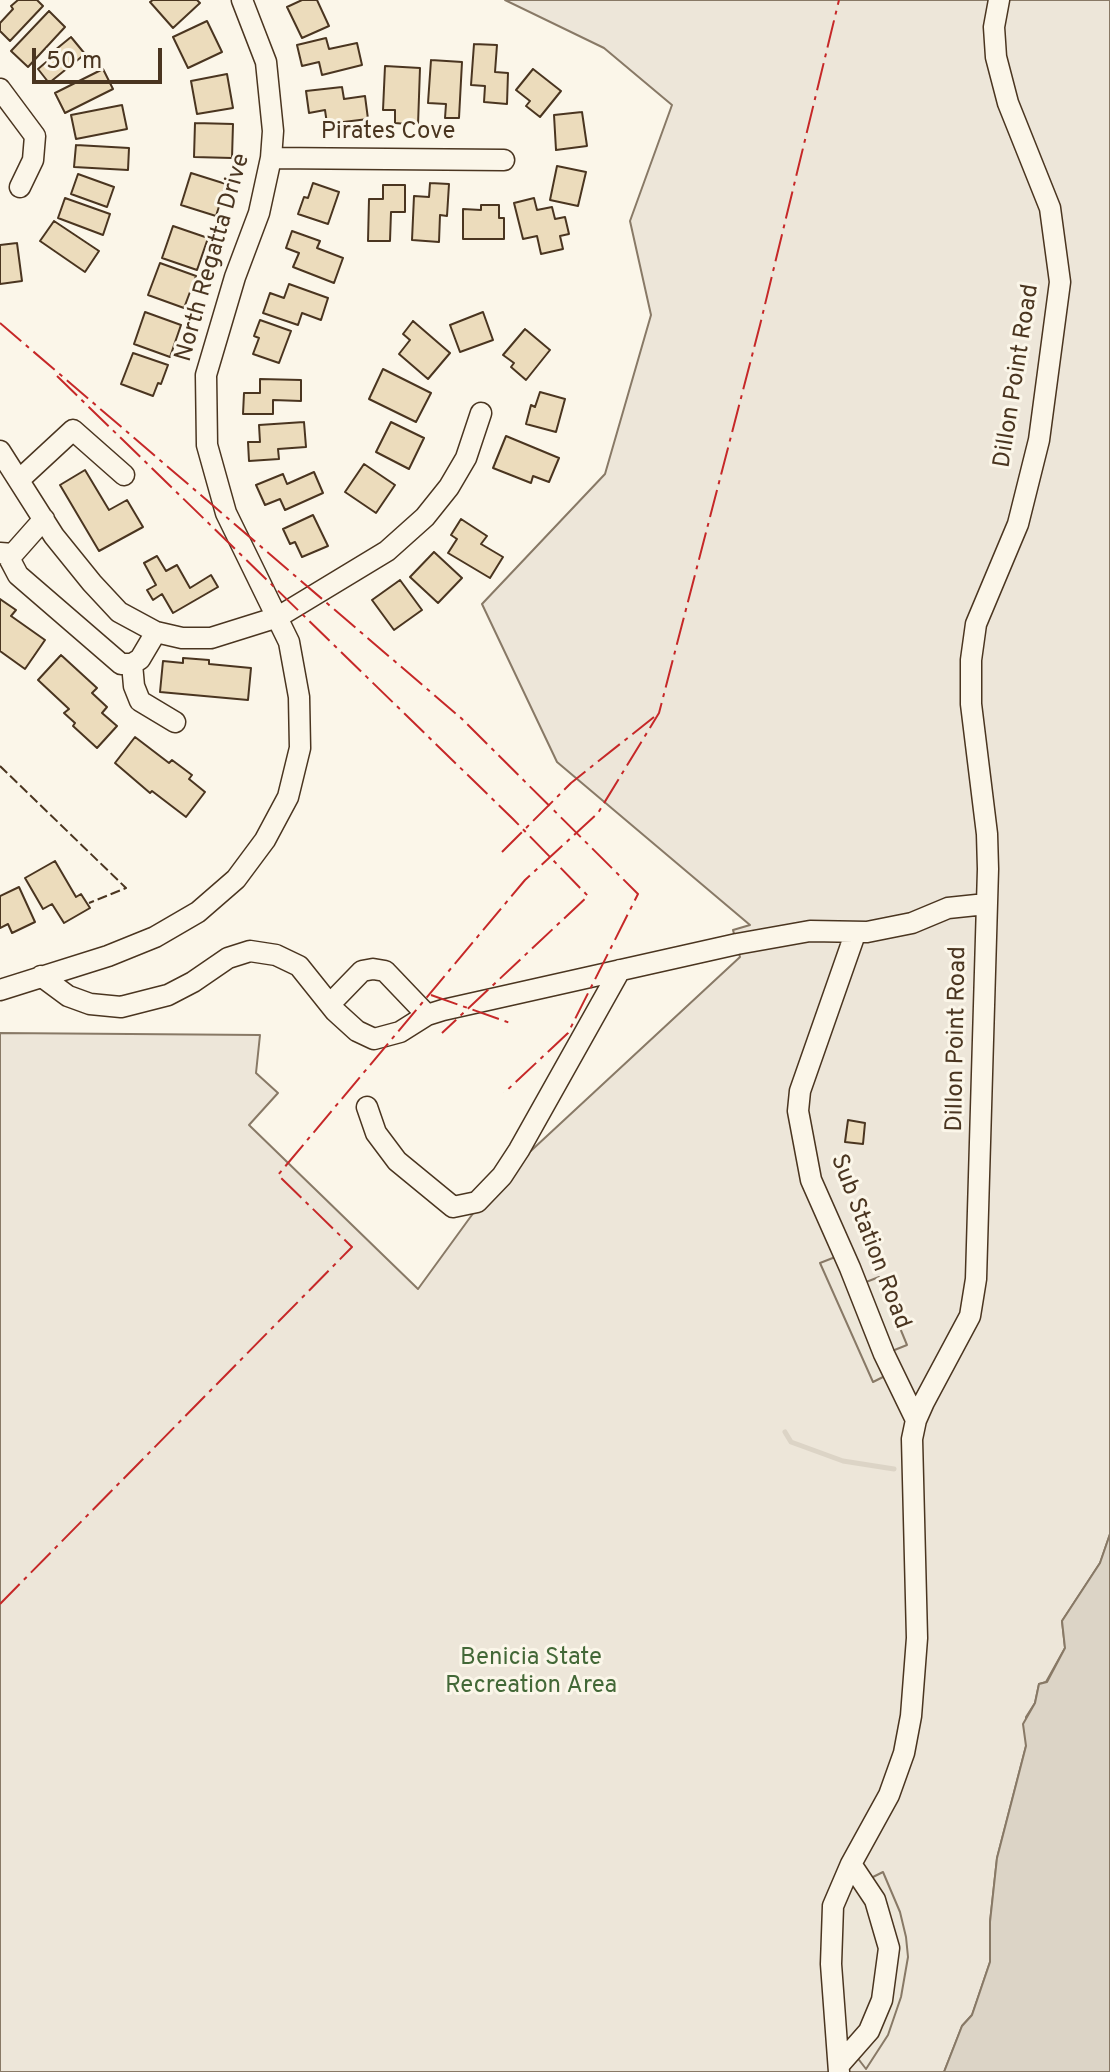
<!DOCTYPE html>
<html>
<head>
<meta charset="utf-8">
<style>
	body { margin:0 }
	#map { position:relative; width:1110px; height:2072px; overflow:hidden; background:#fbf6e9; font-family:Overpass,sans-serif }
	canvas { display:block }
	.scale { position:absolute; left:32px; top:48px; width:130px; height:36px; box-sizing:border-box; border:4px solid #4a3520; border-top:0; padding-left:10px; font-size:24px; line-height:28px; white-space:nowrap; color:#4a3520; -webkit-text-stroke:6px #fbf6e9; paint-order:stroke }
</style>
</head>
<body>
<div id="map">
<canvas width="1110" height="2072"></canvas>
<div class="scale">50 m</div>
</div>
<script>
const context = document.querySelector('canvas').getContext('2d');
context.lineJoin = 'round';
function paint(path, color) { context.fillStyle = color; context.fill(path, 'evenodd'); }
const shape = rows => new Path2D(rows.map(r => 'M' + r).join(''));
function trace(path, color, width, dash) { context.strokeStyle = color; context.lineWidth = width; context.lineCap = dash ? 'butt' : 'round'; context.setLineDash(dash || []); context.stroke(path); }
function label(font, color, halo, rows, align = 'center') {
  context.font = font + ' Overpass,sans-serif'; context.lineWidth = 6; context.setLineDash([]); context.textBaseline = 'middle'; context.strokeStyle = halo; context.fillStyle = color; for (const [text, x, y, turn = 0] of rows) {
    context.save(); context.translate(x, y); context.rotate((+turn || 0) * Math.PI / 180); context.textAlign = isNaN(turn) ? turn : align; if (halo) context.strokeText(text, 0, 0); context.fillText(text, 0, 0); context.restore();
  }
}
const green = shape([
	[505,0,1110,0,1110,1534,1100,1563,1062,1621,1065,1648,1046,1682,1039,1684,1035,1703,1026,1717,1026,1746,997,1858,990,1922,990,1962,972,2015,962,2026,944,2072,0,2072,0,1033,260,1035,256,1073,278,1093,249,1125,418,1289,493,1186,740,957,733,930,750,925,557,762,482,604,605,474,651,315,630,221,672,105,604,48,505,0]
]);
const parking = shape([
	[848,1252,861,1284,879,1277,907,1345,892,1351,901,1368,873,1382,820,1263,848,1252],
	[883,1872,900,1912,906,1937,908,1957,901,1997,888,2035,866,2069,853,2052,839,2022,833,1943,843,1892,883,1872]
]);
const water = shape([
	[1110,1534,1110,2072,944,2072,962,2026,972,2015,990,1962,990,1922,997,1858,1026,1746,1023,1724,1035,1703,1039,1684,1047,1682,1065,1648,1062,1621,1100,1563,1110,1534]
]);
const stream = shape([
	[785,1432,791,1442,843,1461,894,1469]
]);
const building = shape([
	[18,0,37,0,43,6,10,41,0,31,0,23,13,9,11,6,18,0],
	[153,0,197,0,200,3,173,28,150,2,153,0],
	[302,0,317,0,329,26,302,38,287,7,302,0],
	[49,11,65,27,28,67,11,51,49,11],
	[207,21,222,52,188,68,173,37,207,21],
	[71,37,85,54,49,83,38,69,51,58,49,55,71,37],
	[326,38,329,49,357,43,362,65,322,75,319,62,302,66,297,45,326,38],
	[474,44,497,45,495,72,508,73,507,104,484,102,485,86,471,85,474,44],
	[431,60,462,62,459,118,445,118,446,104,428,103,431,60],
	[385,66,420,68,418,125,395,123,395,110,383,110,385,66],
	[103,69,113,89,65,113,55,93,103,69],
	[533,69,561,91,540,117,526,106,530,101,516,90,533,69],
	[227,74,233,108,197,114,191,81,227,74],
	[342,87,344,99,365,96,368,119,327,124,325,110,309,113,306,91,342,87],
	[122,105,127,129,76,139,71,115,122,105],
	[582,112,587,146,556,150,554,115,582,112],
	[195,123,233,124,232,158,194,157,195,123],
	[76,145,129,148,128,170,74,167,76,145],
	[557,166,586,172,578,206,550,200,557,166],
	[191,173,226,184,216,216,181,205,191,173],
	[78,174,114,187,107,207,71,194,78,174],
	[313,183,339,192,328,224,298,214,304,197,308,198,313,183],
	[430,183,449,184,447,216,440,215,439,242,412,240,414,196,429,197,430,183],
	[383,185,405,185,405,212,391,212,390,241,368,241,369,199,383,199,383,185],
	[65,198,110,214,103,235,58,218,65,198],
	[534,198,537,210,552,207,555,219,565,217,569,234,560,236,563,249,541,254,537,236,523,239,514,203,534,198],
	[481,205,499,205,499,218,504,218,504,239,463,239,463,209,481,210,481,205],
	[54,221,99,251,85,272,40,241,54,221],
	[173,226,208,238,197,270,162,258,173,226],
	[292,231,320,241,317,248,343,258,334,283,293,267,299,253,286,248,292,231],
	[17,243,22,281,0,284,0,245,17,243],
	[160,263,196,276,184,308,148,295,160,263],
	[289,284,328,298,321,320,302,313,298,325,263,313,270,293,284,298,289,284],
	[145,312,181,325,170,357,134,344,145,312],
	[483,312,493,340,460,352,450,325,483,312],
	[260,320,291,331,279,363,253,354,259,338,254,336,260,320],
	[413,321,450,353,428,379,399,354,410,340,403,334,413,321],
	[525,329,550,350,526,380,511,367,514,363,503,355,525,329],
	[133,353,168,365,161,384,158,383,153,396,121,384,133,353],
	[383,369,431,393,416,422,369,399,383,369],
	[260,379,301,380,301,401,273,400,273,414,243,414,244,393,260,393,260,379],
	[540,392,565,399,556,432,526,424,531,405,535,407,540,392],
	[304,422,306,447,278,449,279,459,249,461,248,442,260,442,259,425,304,422],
	[391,422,424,438,409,469,376,452,391,422],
	[506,436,559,458,549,482,533,476,531,483,493,468,506,436],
	[364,464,395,485,376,513,345,492,364,464],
	[85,470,109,510,127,500,143,527,99,551,60,485,85,470],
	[314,472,323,493,285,510,280,499,265,505,256,485,283,474,287,484,314,472],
	[313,515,328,546,302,557,295,542,290,544,283,529,313,515],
	[461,519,487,536,481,544,503,557,490,578,448,553,457,539,451,535,461,519],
	[434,552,462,578,438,603,410,577,434,552],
	[157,556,166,571,177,565,190,588,211,575,218,587,173,613,162,594,153,600,147,590,156,585,144,563,157,556],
	[400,580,422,610,394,630,372,600,400,580],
	[0,599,16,610,11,616,45,640,25,669,0,651,0,599],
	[61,655,97,688,92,693,107,707,102,713,117,726,97,748,73,726,75,723,64,713,69,709,38,680,61,655],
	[183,658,209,660,209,664,251,668,248,700,160,692,163,661,183,663,183,658],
	[135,737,169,763,172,760,192,775,189,779,205,792,186,817,152,791,150,793,115,763,135,737],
	[55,861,76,897,81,894,90,908,64,923,52,904,43,909,25,878,55,861],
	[19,887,35,922,12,933,8,924,0,928,0,896,19,887],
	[848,1120,865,1123,863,1144,845,1142,848,1120]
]);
const minor = shape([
	[0,89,35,136,33,160,20,187],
	[271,158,504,160],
	[0,451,54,536,92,583,119,612,156,632,182,638,211,638,278,617,387,551,425,517,449,487,466,458,481,413],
	[19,480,73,430,124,475],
	[0,553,13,554,44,519],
	[7,554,18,575,121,664,132,664,140,659,156,632],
	[132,664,134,686,140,701,175,722],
	[855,934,800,1091,798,1111,811,1180,850,1268,884,1354,916,1420],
	[41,976,68,996,90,1004,121,1007,168,995,193,982,228,958,250,951,276,955,299,966,335,1011,357,1031,374,1039,400,1032,427,1015,443,1010,737,944,810,931,867,932,912,923,948,908,986,904],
	[0,990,108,956,155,937,198,912,236,879,265,840,288,797,300,748,299,697,289,642,226,513,207,445,206,375,235,277,259,213,271,158,273,131,266,62,242,0],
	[330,1004,362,971,373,969,385,971,427,1015],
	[367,1107,376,1133,397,1161,453,1207,477,1202,502,1176,519,1150,620,970],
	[840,2064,869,2031,882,2000,889,1948,875,1900,851,1864],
	[839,2072,831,1964,833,1906,851,1864,889,1795,904,1753,911,1716,917,1638,912,1439,916,1420,924,1402,970,1316,976,1279,988,869,987,834,971,704,971,660,976,624,1018,524,1039,440,1060,282,1050,208,1008,103,996,57,994,27,999,0]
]);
const fence = shape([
	[0,766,126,888,89,903]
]);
const power = shape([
	[0,323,461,718,638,894,568,1033,504,1093],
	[57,376,513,819,588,896,442,1033],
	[502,852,571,783,654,717],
	[431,995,513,1024],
	[0,1604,352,1247,278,1175,525,880,598,813,659,713,760,325,839,0]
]);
const streetNames = [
	["Pirates Cove",388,133],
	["North Regatta Drive",214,258,-74],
	["Dillon Point Road",1018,376,-81],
	["Dillon Point Road",958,1039,-89],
	["Sub Station Road",869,1242,69]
];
const parkNames = [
	["Benicia State",531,1659],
	["Recreation Area",531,1687]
];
paint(green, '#ede6d9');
trace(green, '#887966', 2);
paint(parking, '#ede7d9');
trace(parking, '#887966', 2);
paint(water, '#dcd4c6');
trace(water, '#887966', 2);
trace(stream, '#dcd4c6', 5);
paint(building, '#ecdcbc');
trace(building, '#4a3520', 2);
trace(minor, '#4a3520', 23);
trace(minor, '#fbf6e9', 20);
trace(fence, '#4a3520', 2, [10, 4]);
trace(power, '#c62828', 2, [28, 6, 4, 6]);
label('24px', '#4a3520', '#fbf6e9', streetNames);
label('24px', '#436837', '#fbf6e9', parkNames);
</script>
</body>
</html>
